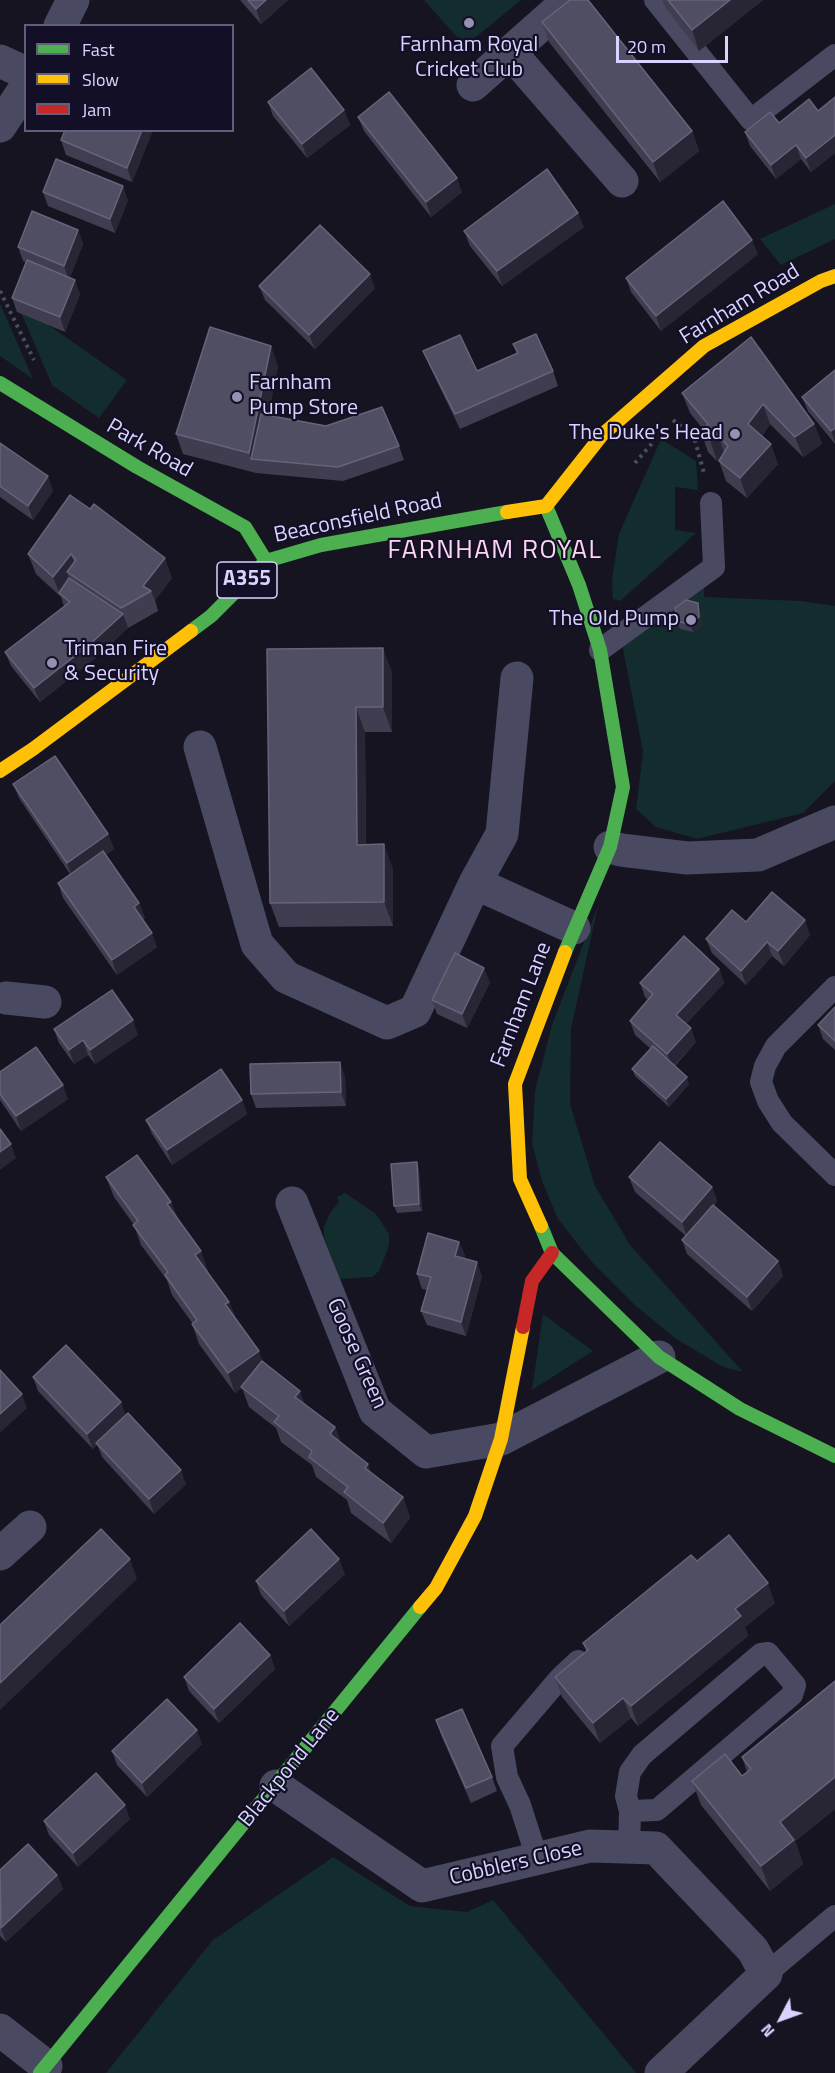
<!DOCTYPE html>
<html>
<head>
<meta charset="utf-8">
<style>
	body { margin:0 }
	#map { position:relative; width:835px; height:2073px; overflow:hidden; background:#161421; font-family:"Titillium Web",sans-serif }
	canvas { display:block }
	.legend { position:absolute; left:24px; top:24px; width:210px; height:108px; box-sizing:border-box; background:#130f26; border:2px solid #625e7d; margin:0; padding:8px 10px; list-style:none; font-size:18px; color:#d9d4ff }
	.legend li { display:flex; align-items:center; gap:12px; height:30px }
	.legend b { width:30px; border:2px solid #625e7d }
	.north { position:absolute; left:751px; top:1989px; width:60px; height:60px; -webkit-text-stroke:4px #130f26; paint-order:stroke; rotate:229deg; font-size:16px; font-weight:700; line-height:24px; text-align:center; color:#d9d4ff }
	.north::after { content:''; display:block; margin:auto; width:21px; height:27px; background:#d9d4ff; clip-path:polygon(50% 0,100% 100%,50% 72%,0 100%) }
	.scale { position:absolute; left:616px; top:36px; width:112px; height:27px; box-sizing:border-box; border:3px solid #d9d4ff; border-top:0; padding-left:8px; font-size:18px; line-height:21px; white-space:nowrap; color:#d9d4ff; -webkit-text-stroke:4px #130f26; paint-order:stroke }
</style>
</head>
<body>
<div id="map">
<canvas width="835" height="2073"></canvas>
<ul class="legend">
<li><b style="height:8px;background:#4caf50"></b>Fast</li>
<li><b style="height:8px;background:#ffc107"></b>Slow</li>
<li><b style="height:8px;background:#c62828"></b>Jam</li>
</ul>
<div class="north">N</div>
<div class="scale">20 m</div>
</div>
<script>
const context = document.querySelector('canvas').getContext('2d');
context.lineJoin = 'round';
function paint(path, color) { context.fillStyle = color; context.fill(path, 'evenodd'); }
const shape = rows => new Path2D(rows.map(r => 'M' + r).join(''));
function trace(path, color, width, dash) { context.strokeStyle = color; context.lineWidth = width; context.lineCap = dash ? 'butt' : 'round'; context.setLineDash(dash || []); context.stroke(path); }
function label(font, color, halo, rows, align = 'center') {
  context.font = font + ' "Titillium Web",sans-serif'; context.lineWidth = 4.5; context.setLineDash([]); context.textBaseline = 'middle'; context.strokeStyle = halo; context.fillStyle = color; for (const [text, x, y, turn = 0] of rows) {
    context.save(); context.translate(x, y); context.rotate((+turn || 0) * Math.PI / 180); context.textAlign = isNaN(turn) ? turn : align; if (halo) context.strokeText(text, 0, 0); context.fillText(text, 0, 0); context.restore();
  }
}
const green = shape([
	[424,0,521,0,465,46],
	[835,204,835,239,781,265,760,239],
	[0,303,33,379,0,356],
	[17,303,127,380,99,418,52,385],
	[661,439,696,461,698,490,675,487,675,530,696,533,620,601,613,599,612,580,619,534],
	[704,576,704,597,801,601,835,606,835,781,803,813,697,839,656,827,636,809,643,751,622,644],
	[598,906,571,1029,570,1104,595,1186,630,1245,743,1372,723,1367,675,1338,637,1307,591,1261,558,1219,542,1181,532,1143,535,1091,552,1025],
	[345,1193,376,1214,389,1234,389,1245,384,1259,379,1271,372,1277,340,1279,324,1237,324,1227,330,1213,339,1202,337,1197],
	[543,1314,593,1351,532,1390],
	[333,1857,410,1906,467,1912,493,1900,636,2073,106,2073,213,1940]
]);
const path = shape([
	[0,291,34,360],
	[673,420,694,437,704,473],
	[635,463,654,441]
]);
const lane = shape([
	[655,0,751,120,835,55],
	[600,650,714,567,711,503],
	[835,987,776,1046,765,1066,761,1082,768,1101,782,1123,835,1175],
	[629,1847,630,1811,626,1796,630,1772,642,1755,761,1654,768,1653,795,1685,792,1695,657,1810,630,1811],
	[537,1858,520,1805,507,1777,502,1746,560,1678,578,1661],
	[766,1974,835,1916]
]);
const street = shape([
	[60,26,73,0],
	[510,52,622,181],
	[0,61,26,73],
	[473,85,569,0],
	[0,126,26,87],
	[200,747,257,944,286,977,387,1023,415,1011,475,883,502,834,517,678],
	[610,847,621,850,687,858,758,855,835,822],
	[475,883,574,928],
	[6,998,45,1002],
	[292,1203,375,1411,426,1452,501,1439,659,1357],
	[0,1554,30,1527],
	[276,1786,422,1886,590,1846,656,1848,753,1950,766,1974,661,2073],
	[0,2030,46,2066]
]);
const fast = shape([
	[0,383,137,467,245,527,266,561],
	[546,506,579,585,600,650,623,787,610,847,565,952],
	[191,631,211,616,266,561,321,545,507,512],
	[541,1226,552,1253,659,1357,740,1409,835,1456],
	[40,2073,420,1607]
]);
const slow = shape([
	[507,512,546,506,602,435,704,346,821,281,835,276],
	[0,771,33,749,191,631],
	[541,1226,520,1179,515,1084,565,952],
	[420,1607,436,1588,475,1516,501,1439,523,1327]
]);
const jam = shape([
	[523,1327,532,1281,552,1253]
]);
const wall = shape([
	[240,0,288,0,261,24],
	[662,0,763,0,699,51,665,7],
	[542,22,692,131,699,151,660,182,549,42],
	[835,97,835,153,811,172,801,159,776,179,750,146,745,132,779,123,818,111],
	[268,102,344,110,350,125,307,158,273,116],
	[358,117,462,192,431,217,364,131],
	[65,130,153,130,132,182,66,155,61,140],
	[43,192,128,200,115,233,48,206],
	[584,227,502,286,470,246,464,231],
	[78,230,83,244,70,277,80,294,65,332,17,312,12,298,26,262,23,261,18,247],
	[758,254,661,331,631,292,626,278],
	[259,286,375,288,315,349,265,300],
	[751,337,814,424,822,444,803,457,770,424,762,436,778,464,747,498,726,481,719,461,721,458,717,461,708,452,701,432,703,429,690,413,682,393],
	[513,344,553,371,558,386,460,429,429,365,423,351,477,371,517,354],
	[278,366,268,416,399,446,404,460,343,481,256,473,183,454,176,434],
	[835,370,835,444,808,411,802,397],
	[0,443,53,491,33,520,0,497],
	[70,495,172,578,155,600,158,611,128,628,94,659,40,702,11,666,5,652,64,606,61,597,36,574,28,554],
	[698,603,700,611,702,624,693,632,680,629,677,621],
	[267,649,392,672,392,732,365,732,366,845,393,869,393,926,279,927,270,903],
	[13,784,108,834,114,849,105,855,139,903,145,918,142,919,157,947,117,975,63,898,58,883,70,874,19,798],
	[746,922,810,935,784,966,772,956,746,985,712,953,706,939],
	[719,969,724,983,686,1024,696,1042,675,1066,689,1084,669,1107,635,1076,632,1069,651,1049,635,1035,630,1021,648,1000,645,997,640,983],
	[490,982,467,1028,437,1014,432,1000],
	[835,1007,835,1050,823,1039,818,1025],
	[54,1029,138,1035,95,1064,88,1055,74,1064,59,1043],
	[0,1072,68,1099,21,1131,0,1100],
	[345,1076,346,1106,256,1108,251,1094],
	[242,1100,247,1114,172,1165,152,1134,146,1120],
	[417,1162,419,1170,422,1211,397,1213,394,1206],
	[106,1177,171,1202,178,1219,208,1271,207,1271,229,1302,236,1319,263,1361,305,1404,335,1427,341,1443,371,1473,403,1497,410,1518,391,1543,351,1513,347,1500,316,1477,312,1465,281,1442,276,1428,249,1407,242,1388,235,1393,199,1344,192,1324,193,1324,172,1295,167,1280,141,1245,134,1225,114,1197],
	[629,1177,712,1187,717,1201,714,1206,778,1261,783,1276,752,1311,687,1254,682,1240,686,1236,635,1192],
	[459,1242,465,1256,464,1259,482,1276,466,1336,427,1325,421,1311,427,1290,422,1289,417,1274],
	[33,1377,126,1415,186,1484,154,1514,102,1457,97,1444,93,1449,38,1391],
	[697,1561,775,1603,745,1627,748,1636,638,1726,631,1718,600,1743,562,1697,555,1677,586,1651,583,1643],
	[345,1574,289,1626,261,1595,256,1581],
	[270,1655,275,1669,219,1723,189,1691,184,1677],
	[835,1681,835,1809,795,1841,803,1864,770,1891,701,1805,692,1781,742,1776,747,1772,742,1757],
	[436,1720,492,1777,497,1791,471,1803,441,1735],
	[202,1744,147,1797,117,1765,112,1751],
	[130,1819,78,1867,49,1835,44,1821],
	[0,1870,57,1875,63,1889,6,1942,0,1936]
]);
const shadedWall = shape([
	[266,0,288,0,261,24,256,9],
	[730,0,763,0,699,51,692,30],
	[344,110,350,125,307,158,302,144],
	[142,130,153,130,132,182,127,168],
	[692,131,699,151,660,182,653,162],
	[835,135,835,153,811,172,806,158],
	[796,145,801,159,776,179,771,165],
	[457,178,462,192,431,217,426,202],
	[123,186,128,200,115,233,110,219],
	[578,213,584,227,502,286,497,271],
	[78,230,83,244,69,280,64,266],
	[752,240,758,254,661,331,656,316],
	[370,274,375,288,315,349,309,335],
	[75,280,80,294,65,332,60,317],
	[271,346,278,366,259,460,251,459,249,453],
	[763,404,770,424,756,444,748,424],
	[814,424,822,444,803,457,795,437],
	[835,428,835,442,831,431],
	[718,435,725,455,717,461,710,441],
	[771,444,778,464,747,498,740,478],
	[48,476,53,491,33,520,28,506],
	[71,554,78,574,67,572,71,583,59,593,61,597,53,577],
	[165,558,172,578,155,600,151,591,143,586],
	[698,603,700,611,702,624,693,632,690,625],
	[123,614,128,628,94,659,40,702,34,688],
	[383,648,392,672,392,732,383,707],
	[356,707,365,732,366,869,357,845],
	[108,834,114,849,72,877,67,863],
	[384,844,393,869,393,926,384,902],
	[139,903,145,918,139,922,134,907],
	[805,920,810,935,784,966,778,951],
	[152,933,157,947,117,975,112,960],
	[767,942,772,956,746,985,741,971],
	[484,968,490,982,467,1028,462,1014],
	[719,969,724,983,681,1029,676,1015],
	[133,1020,138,1035,95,1064,90,1050],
	[691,1028,696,1042,672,1068,667,1054],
	[83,1040,88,1055,74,1064,69,1050],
	[340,1062,345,1076,346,1106,341,1092],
	[687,1077,689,1084,669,1107,666,1099],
	[63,1085,68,1099,21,1131,16,1116],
	[242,1100,247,1114,172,1165,167,1150],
	[11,1144,16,1158,0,1170,0,1152],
	[417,1162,419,1170,422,1211,419,1204],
	[712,1187,717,1201,687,1237,682,1222],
	[171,1202,179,1222,167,1204],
	[459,1242,465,1256,461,1271,455,1256],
	[201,1251,208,1271,202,1275,195,1255],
	[778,1261,783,1276,752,1311,747,1297],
	[477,1262,482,1276,466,1336,461,1322],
	[229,1302,237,1322,225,1304],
	[259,1351,266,1371,235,1393,228,1373],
	[300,1391,308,1411,295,1397],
	[22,1394,27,1408,0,1433,0,1414],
	[121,1402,126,1416,93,1449,87,1434],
	[335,1427,342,1447,330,1434],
	[368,1464,375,1484,365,1468],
	[181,1470,186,1484,154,1514,149,1499],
	[403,1497,410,1518,391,1543,383,1523],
	[130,1559,137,1579,0,1710,0,1683],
	[339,1559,345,1574,289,1626,284,1611],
	[768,1583,775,1603,745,1627,748,1636,638,1726,631,1706,735,1609],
	[270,1655,275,1669,219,1723,214,1709],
	[623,1698,631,1718,600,1743,593,1723],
	[197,1730,202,1744,147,1797,142,1783],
	[835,1777,835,1809,795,1841,803,1864,770,1891,761,1866,780,1822],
	[125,1805,130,1819,78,1867,73,1853],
	[57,1875,63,1889,6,1942,1,1928]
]);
const building = shape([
	[248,0,266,0,256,9,248,0],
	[570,0,588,0,692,131,653,162,542,22,570,0],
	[668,0,730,0,692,30,668,0],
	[311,68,344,110,302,144,268,102,311,68],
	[389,92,457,178,426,202,358,117,389,92],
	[835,97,835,135,806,158,796,145,771,165,745,132,770,112,779,123,809,99,818,111,835,97],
	[65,130,142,130,127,168,61,140,65,130],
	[56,159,123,186,110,219,43,192,56,159],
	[547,169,578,213,497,271,464,231,547,169],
	[723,201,752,240,656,316,626,278,723,201],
	[32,211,78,230,64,266,18,247,32,211],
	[320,225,370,274,309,335,259,286,320,225],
	[27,260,75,280,60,317,12,298,27,260],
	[210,327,271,346,249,453,176,434,210,327],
	[536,334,553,371,455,414,423,351,460,335,477,371,518,353,513,344,536,334],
	[751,337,814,424,795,437,763,404,748,424,771,444,740,478,719,461,728,446,718,435,710,441,701,432,708,424,682,393,751,337],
	[835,370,835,428,831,431,802,397,835,370],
	[382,407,399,446,338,467,251,459,261,414,326,426,382,407],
	[0,443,48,476,28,506,0,486,0,443],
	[70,495,90,509,94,504,165,558,143,586,151,591,121,608,67,572,76,560,71,554,53,577,28,554,70,495],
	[69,578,123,614,89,645,34,688,5,652,70,602,59,593,69,578],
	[686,600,698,603,699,617,690,625,677,621,675,608,686,600],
	[383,648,383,707,356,707,357,845,384,844,384,902,270,903,267,649,383,648],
	[55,756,108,834,67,863,13,784,55,756],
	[103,851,139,903,134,907,152,933,112,960,58,883,103,851],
	[772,892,805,920,778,951,767,942,741,971,706,939,732,910,746,922,772,892],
	[684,936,719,969,676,1015,691,1028,667,1054,630,1021,653,994,640,983,684,936],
	[455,953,484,968,462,1014,432,1000,455,953],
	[112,990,133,1020,90,1050,83,1040,69,1050,54,1029,112,990],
	[835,1007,835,1041,818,1025,835,1007],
	[653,1046,687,1077,666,1099,632,1069,653,1046],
	[36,1047,63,1085,16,1116,0,1094,0,1072,36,1047],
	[340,1062,341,1092,251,1094,250,1064,340,1062],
	[221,1069,242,1100,167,1150,146,1120,221,1069],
	[0,1129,11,1144,0,1152,0,1129],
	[660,1142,712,1187,682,1222,629,1177,660,1142],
	[137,1155,171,1202,167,1204,201,1251,195,1255,229,1302,225,1304,259,1351,228,1373,192,1324,197,1320,165,1275,168,1272,133,1225,138,1221,106,1177,137,1155],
	[417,1162,419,1204,394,1206,391,1164,417,1162],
	[713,1205,778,1261,747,1297,682,1240,713,1205],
	[428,1233,459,1242,455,1256,477,1262,461,1322,421,1311,431,1277,417,1274,428,1233],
	[66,1345,121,1402,87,1434,33,1377,66,1345],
	[262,1361,300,1391,295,1397,335,1427,330,1434,368,1464,365,1468,403,1497,383,1523,344,1492,348,1487,309,1457,312,1451,274,1422,279,1416,241,1387,262,1361],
	[0,1370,22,1394,0,1414,0,1370],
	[128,1413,181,1470,149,1499,96,1443,128,1413],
	[101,1529,130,1559,0,1683,0,1625,101,1529],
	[311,1529,339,1559,284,1611,256,1581,311,1529],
	[729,1535,768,1583,735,1609,741,1616,631,1706,623,1698,593,1723,555,1677,588,1650,583,1643,691,1555,697,1561,729,1535],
	[240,1623,270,1655,214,1709,184,1677,240,1623],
	[835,1681,835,1777,780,1822,794,1840,761,1866,692,1781,725,1754,742,1776,751,1769,742,1757,835,1681],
	[167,1699,197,1730,142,1783,112,1751,167,1699],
	[462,1709,492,1777,466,1788,436,1720,462,1709],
	[96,1773,125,1805,73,1853,44,1821,96,1773],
	[28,1844,57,1875,1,1928,0,1870,28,1844]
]);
const markers = [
	[469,23,6,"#9591b1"],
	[237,397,6,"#9591b1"],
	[735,434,6,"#9591b1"],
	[691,620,6,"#9591b1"],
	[52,663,6,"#9591b1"]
];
const shields = [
	[247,580,60]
];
const shieldNames = [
	["A355",247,580]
];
const poiNames = [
	["Farnham Royal",469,46,"center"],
	["Cricket Club",469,71,"center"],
	["Farnham",249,384],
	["Pump Store",249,409],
	["The Duke's Head",723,434,"right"],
	["The Old Pump",679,620,"right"],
	["Triman Fire",64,650],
	["& Security",64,675]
];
const streetNames = [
	["Farnham Road",740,305,-31],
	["Park Road",149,449,30],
	["Beaconsfield Road",358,519,-12],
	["Farnham Lane",522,1005,-69],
	["Goose Green",356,1354,66],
	["Blackpond Lane",290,1768,-51],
	["Cobblers Close",516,1864,-13]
];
const quarterNames = [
	["FARNHAM ROYAL",495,552]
];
paint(green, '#132c2d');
trace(path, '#44505f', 4, [3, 4.5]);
trace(lane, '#4a4962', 22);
trace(street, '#4a4962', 33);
trace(fast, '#4caf50', 14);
trace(slow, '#ffc107', 14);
trace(jam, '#c62828', 14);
paint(wall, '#403d50');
paint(shadedWall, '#282635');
paint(building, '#504e63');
trace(building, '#66637b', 1.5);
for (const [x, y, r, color] of markers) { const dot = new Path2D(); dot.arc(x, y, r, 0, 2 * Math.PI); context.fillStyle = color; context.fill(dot); trace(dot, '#130f26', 2); }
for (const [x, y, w] of shields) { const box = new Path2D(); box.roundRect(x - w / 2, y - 18, w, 36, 4.5); context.fillStyle = '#130f26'; context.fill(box); trace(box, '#d9d4ff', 1.5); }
label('bold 21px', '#d9d4ff', null, shieldNames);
label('22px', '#d9d4ff', '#130f26', poiNames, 'left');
label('22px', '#d9d4ff', '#130f26', streetNames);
context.letterSpacing = '1.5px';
label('26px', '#ffd6f0', '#130f26', quarterNames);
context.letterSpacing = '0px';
</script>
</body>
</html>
